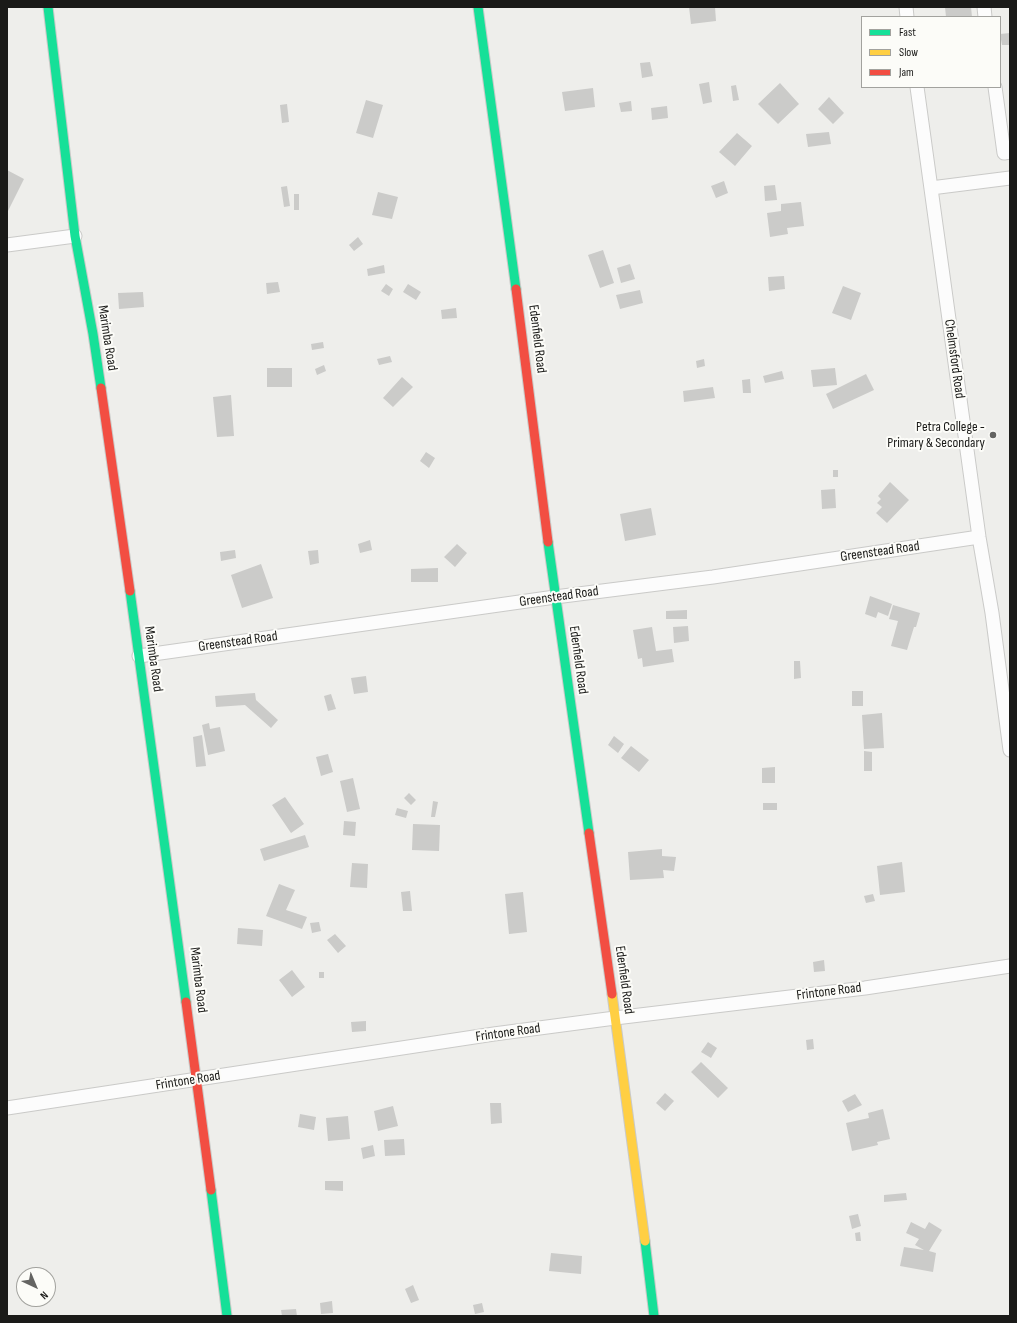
<!DOCTYPE html>
<html>
<head>
<meta charset="utf-8">
<style>
	body { margin:0 }
	#map { position:relative; width:1017px; height:1323px; overflow:hidden; background:#eeeeeb; font-family:"Sofia Sans Condensed",sans-serif }
	canvas { display:block }
	.frame { position:absolute; inset:0; border:8px solid #1a1a18; pointer-events:none }
	.legend { position:absolute; left:861px; top:16px; width:140px; height:72px; box-sizing:border-box; background:#fcfcf8; border:1px solid #a2a29e; margin:0; padding:5px 7px; list-style:none; font-size:12px; color:#1a1a18 }
	.legend li { display:flex; align-items:center; gap:8px; height:20px }
	.legend b { width:20px; border:1px solid #a2a29e }
	.north { position:absolute; left:16px; top:1267px; width:40px; height:40px; box-sizing:border-box; background:#fcfcf8; border:1px solid #a2a29e; border-radius:50%; rotate:136deg; font-size:11px; font-weight:700; line-height:16px; text-align:center; color:#1a1a18 }
	.north::after { content:''; display:block; margin:auto; width:14px; height:18px; background:#646462; clip-path:polygon(50% 0,100% 100%,50% 72%,0 100%) }
</style>
</head>
<body>
<div id="map">
<canvas width="1017" height="1323"></canvas>
<div class="frame"></div>
<ul class="legend">
<li><b style="height:5px;background:#16e098"></b>Fast</li>
<li><b style="height:5px;background:#ffcf43"></b>Slow</li>
<li><b style="height:5px;background:#f24e42"></b>Jam</li>
</ul>
<div class="north">N</div>
</div>
<script>
const context = document.querySelector('canvas').getContext('2d');
context.lineJoin = 'round';
function paint(path, color) { context.fillStyle = color; context.fill(path, 'evenodd'); }
const shape = rows => new Path2D(rows.map(r => 'M' + r).join(''));
function trace(path, color, width, dash) { context.strokeStyle = color; context.lineWidth = width; context.lineCap = dash ? 'butt' : 'round'; context.setLineDash(dash || []); context.stroke(path); }
function label(font, color, halo, rows, align = 'center') {
  context.font = font + ' "Sofia Sans Condensed",sans-serif'; context.lineWidth = 4; context.setLineDash([]); context.textBaseline = 'middle'; context.strokeStyle = halo; context.fillStyle = color; for (const [text, x, y, turn = 0] of rows) {
    context.save(); context.translate(x, y); context.rotate((+turn || 0) * Math.PI / 180); context.textAlign = isNaN(turn) ? turn : align; if (halo) context.strokeText(text, 0, 0); context.fillText(text, 0, 0); context.restore();
  }
}
const building = shape([
	[689,7,715,7,716,21,691,24],
	[945,7,971,7,972,17,946,17],
	[1010,33,1010,45,1002,45,1000,34],
	[650,62,653,76,642,78,640,63],
	[709,82,712,102,703,104,699,84],
	[780,83,799,104,778,124,758,104],
	[736,85,739,100,733,101,731,86],
	[593,88,595,107,565,111,562,92],
	[829,97,844,113,833,124,818,109],
	[366,100,383,105,373,138,356,133],
	[631,101,632,111,621,112,619,103],
	[287,104,289,122,282,123,280,105],
	[667,106,668,118,652,120,651,108],
	[829,132,831,144,808,147,806,134],
	[737,133,752,146,735,166,719,152],
	[7,170,24,179,7,213],
	[724,181,728,193,716,198,711,186],
	[775,185,777,200,765,201,764,186],
	[287,186,290,206,284,207,281,187],
	[378,192,398,197,392,219,372,215],
	[294,194,299,194,299,210,294,210],
	[801,202,804,226,787,228,788,234,770,237,767,213,781,211,781,204],
	[358,237,363,244,354,251,349,245],
	[603,250,614,283,600,288,588,255],
	[630,264,635,279,621,283,617,268],
	[384,265,385,273,368,276,367,269],
	[784,276,785,289,769,291,768,277],
	[278,282,280,292,267,294,266,283],
	[386,284,393,289,389,296,381,291],
	[408,284,421,292,416,300,403,292],
	[843,286,861,293,851,320,832,313],
	[640,290,643,303,620,309,616,295],
	[143,292,144,307,119,309,118,293],
	[456,308,457,318,442,319,441,310],
	[323,342,324,348,312,350,311,344],
	[390,356,392,362,379,365,377,359],
	[704,359,705,366,697,368,696,361],
	[324,365,326,371,317,375,315,369],
	[267,368,292,368,292,387,267,387],
	[835,368,837,385,813,387,811,370],
	[782,371,784,379,765,383,763,376],
	[866,374,874,390,833,409,826,394],
	[402,377,413,387,393,407,383,398],
	[750,379,751,393,743,393,742,380],
	[713,387,715,398,684,402,683,391],
	[231,395,234,436,217,437,213,397],
	[426,452,435,458,429,468,420,461],
	[833,470,838,470,838,477,833,477],
	[890,482,909,500,887,523,876,513,882,507,877,503,881,499,878,496],
	[835,489,836,508,822,509,821,490],
	[651,508,656,535,625,541,620,514],
	[370,540,372,550,360,553,358,544],
	[457,544,467,553,455,567,444,557],
	[235,550,236,558,221,561,220,552],
	[318,550,319,563,310,565,308,551],
	[261,564,273,598,242,608,231,575],
	[438,568,438,582,411,582,411,569],
	[870,596,892,604,888,616,878,612,876,618,865,614],
	[893,605,920,613,916,627,914,627,907,650,891,646,898,621,889,619],
	[687,610,687,619,666,619,666,611],
	[688,626,689,641,674,643,673,627],
	[652,627,656,651,672,649,674,662,643,667,642,658,638,659,633,630],
	[794,661,800,661,801,678,794,679],
	[366,676,368,692,354,694,351,678],
	[852,691,863,691,863,706,852,706],
	[255,693,256,700,278,720,271,728,245,705,216,707,215,696],
	[331,694,336,709,328,711,324,696],
	[882,713,884,748,864,749,862,715],
	[209,723,210,729,220,727,225,751,208,755,202,725],
	[202,735,206,766,196,767,193,737],
	[614,736,624,744,618,753,608,745],
	[631,746,649,760,639,772,621,758],
	[864,751,872,752,872,771,864,771],
	[328,754,333,772,321,776,316,757],
	[775,767,775,783,762,783,762,768],
	[353,778,360,809,347,812,340,781],
	[409,793,416,800,411,805,404,798],
	[285,797,304,824,291,833,272,805],
	[433,801,438,802,435,817,431,817],
	[763,803,777,803,777,810,763,810],
	[397,808,408,811,406,818,395,815],
	[344,821,356,822,355,836,343,835],
	[413,824,440,825,439,851,412,850],
	[305,835,309,847,264,861,260,849],
	[662,849,662,856,676,857,674,871,663,870,664,878,630,880,628,852],
	[902,862,905,892,880,895,877,866],
	[352,863,368,864,367,888,350,887],
	[279,884,295,890,286,910,307,917,302,929,266,916],
	[410,891,412,911,403,911,401,892],
	[523,892,527,932,509,934,505,894],
	[873,894,875,901,866,903,864,896],
	[319,922,321,931,312,933,310,923],
	[238,928,263,930,262,946,237,944],
	[335,934,346,946,338,953,327,940],
	[824,960,825,971,814,972,813,962],
	[292,970,305,987,292,997,279,980],
	[319,972,324,972,324,978,319,978],
	[366,1021,366,1031,352,1032,351,1022],
	[813,1039,814,1049,807,1050,806,1040],
	[708,1042,717,1048,711,1058,701,1052],
	[701,1062,728,1088,718,1098,691,1072],
	[665,1093,674,1101,665,1111,656,1103],
	[855,1094,862,1105,848,1112,842,1101],
	[490,1103,501,1103,502,1123,491,1124],
	[393,1106,398,1126,378,1131,374,1111],
	[883,1109,890,1139,877,1142,878,1145,852,1151,846,1123,869,1118,868,1113],
	[300,1114,316,1117,314,1130,298,1127],
	[348,1116,350,1139,328,1141,326,1118],
	[404,1139,405,1155,385,1156,384,1140],
	[373,1145,375,1156,363,1159,361,1148],
	[325,1181,343,1181,343,1191,325,1190],
	[906,1193,907,1200,884,1202,884,1195],
	[858,1214,861,1226,852,1229,849,1216],
	[911,1222,925,1229,929,1222,942,1230,929,1251,936,1253,933,1272,900,1266,904,1247,924,1250,915,1245,919,1239,906,1233],
	[860,1232,861,1241,856,1241,855,1233],
	[551,1253,582,1256,581,1274,549,1271],
	[413,1285,419,1300,411,1303,405,1289],
	[332,1301,333,1313,321,1314,320,1303],
	[482,1303,484,1312,475,1314,473,1305],
	[296,1309,297,1316,282,1316,281,1310]
]);
const street = shape([
	[906,7,907,17],
	[984,7,985,17],
	[917,87,979,537,992,613,1010,750],
	[995,87,1004,153,1010,152],
	[931,188,1010,178],
	[7,245,75,236],
	[139,656,555,597,713,577,979,537],
	[7,1108,494,1034,615,1018,865,988,1010,966]
]);
const fast = shape([
	[48,7,75,236,93,334,101,388],
	[478,7,516,289],
	[548,542,589,833],
	[130,591,186,1002],
	[211,1190,227,1316],
	[645,1241,654,1316]
]);
const slow = shape([
	[612,994,645,1241]
]);
const jam = shape([
	[516,289,548,542],
	[101,388,130,591],
	[589,833,612,994],
	[186,1002,211,1190]
]);
const markers = [
	[993,435,4,"#646462"]
];
const streetNames = [
	["Marimba Road",107,338,81],
	["Edenfield Road",537,339,83],
	["Chelmsford Road",954,359,82],
	["Greenstead Road",880,552,-8],
	["Greenstead Road",559,597,-8],
	["Greenstead Road",238,642,-8],
	["Marimba Road",153,659,82],
	["Edenfield Road",578,660,82],
	["Marimba Road",198,980,83],
	["Edenfield Road",624,980,82],
	["Frintone Road",829,992,-7],
	["Frintone Road",508,1033,-8],
	["Frintone Road",188,1081,-9]
];
const poiNames = [
	["Petra College -",985,427],
	["Primary & Secondary",985,443]
];
paint(building, '#cbcbc9');
trace(street, '#cacac8', 15);
trace(fast, '#cacac8', 11);
trace(slow, '#cacac8', 11);
trace(jam, '#cacac8', 11);
trace(street, '#fcfcfc', 13);
trace(fast, '#16e098', 9);
trace(slow, '#ffcf43', 9);
trace(jam, '#f24e42', 9);
for (const [x, y, r, color] of markers) { const dot = new Path2D(); dot.arc(x, y, r, 0, 2 * Math.PI); context.fillStyle = color; context.fill(dot); trace(dot, '#fcfcf8', 1.5); }
label('14px', '#1a1a18', '#fcfcf8', streetNames);
label('14px', '#1a1a18', '#fcfcf8', poiNames, 'right');
</script>
</body>
</html>
